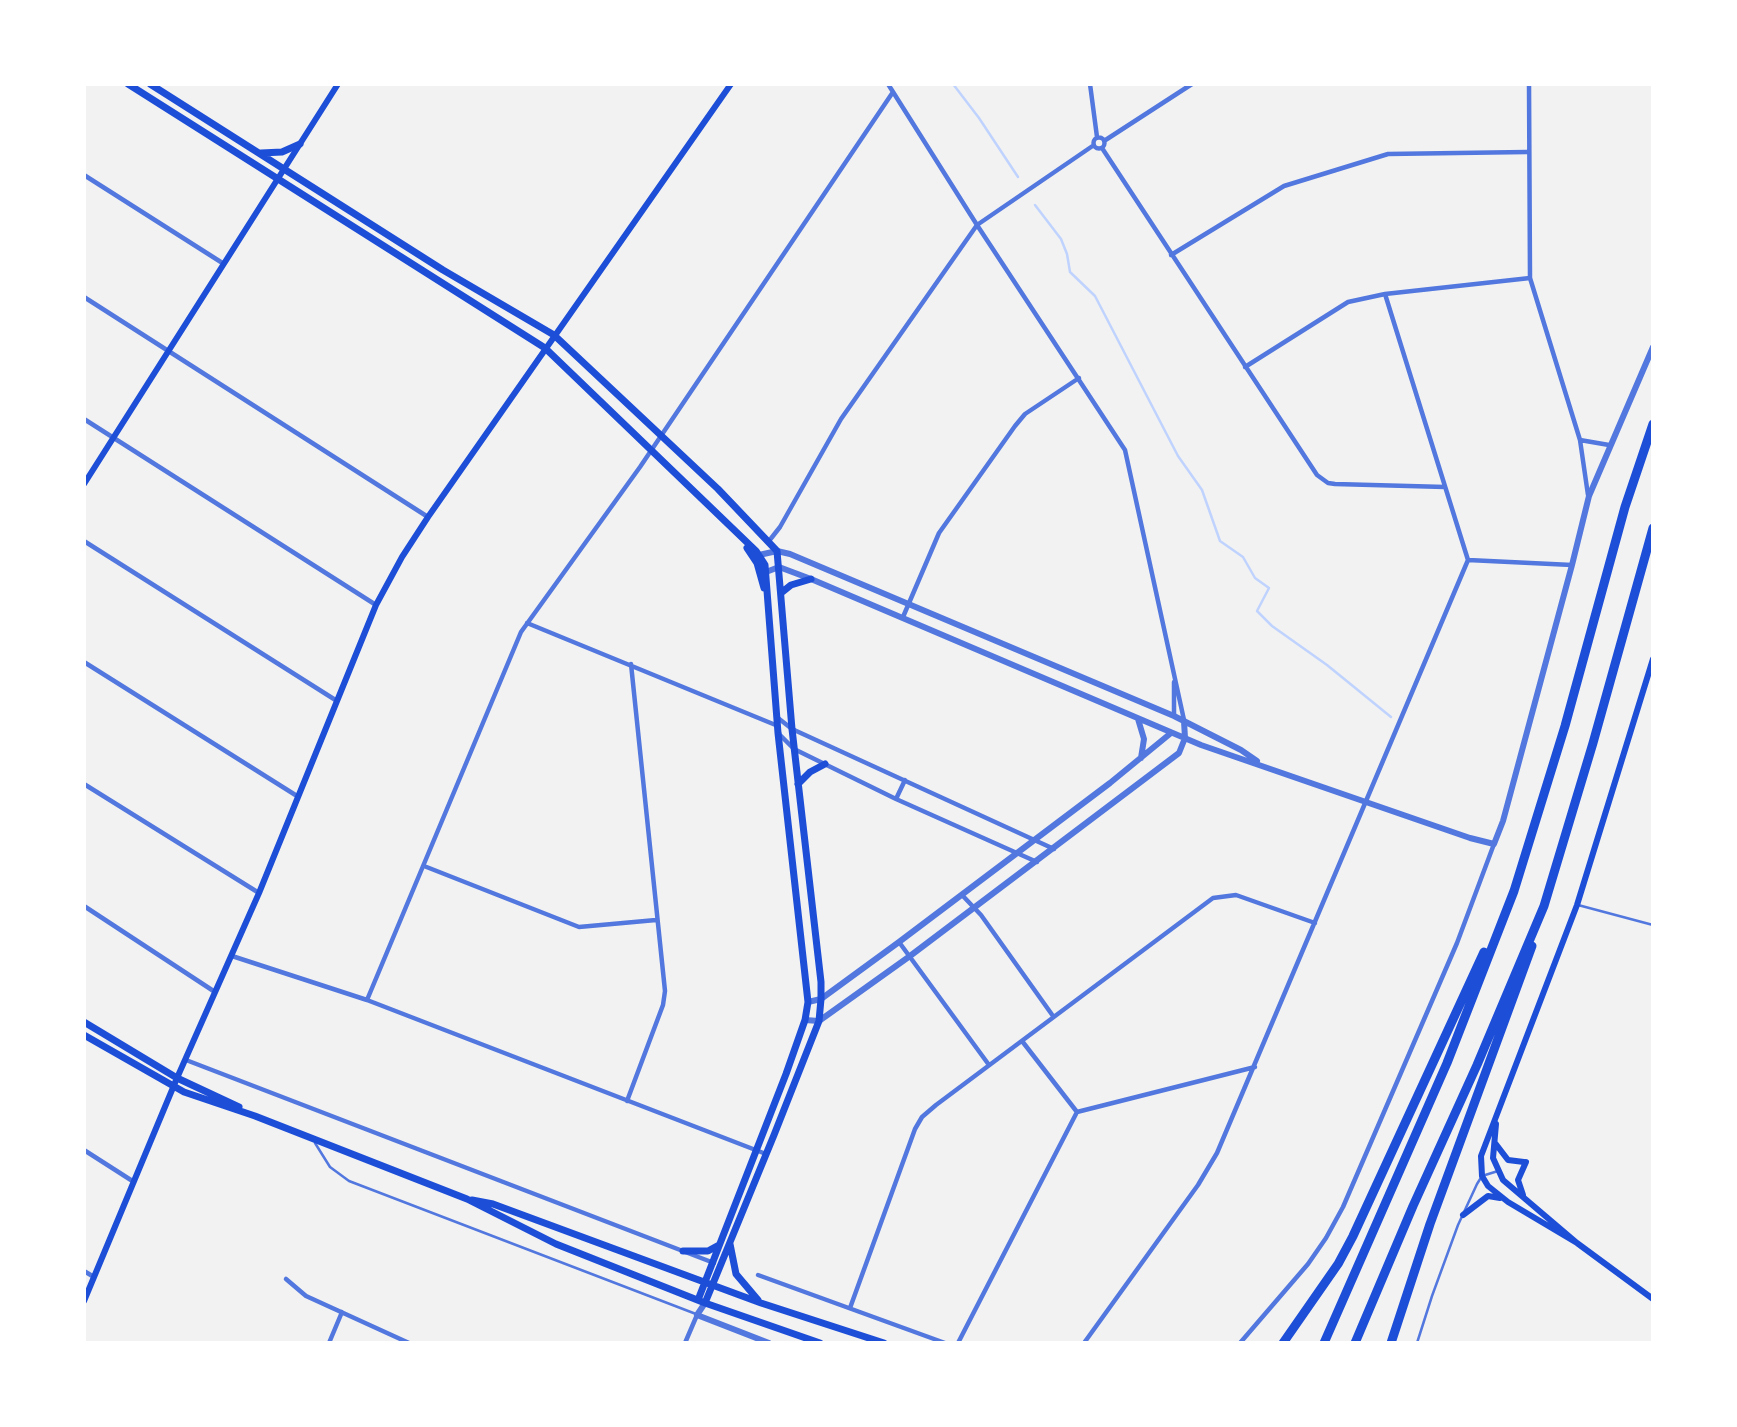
<!DOCTYPE html>
<html>
<head>
<meta charset="utf-8">
<style>
	body { margin:0 }
	#map { position:relative; width:1737px; height:1427px; overflow:hidden; background:#f2f2f2; font-family:"DejaVu Sans",sans-serif }
	canvas { display:block }
	.frame { position:absolute; inset:0; border:86px solid #fff; pointer-events:none }
</style>
</head>
<body>
<div id="map">
<canvas width="1737" height="1427"></canvas>
<div class="frame"></div>
</div>
<script>
const context = document.querySelector('canvas').getContext('2d');
context.lineJoin = 'round';
const shape = rows => new Path2D(rows.map(r => 'M' + r).join(''));
function trace(path, color, width, dash) { context.strokeStyle = color; context.lineWidth = width; context.lineCap = dash ? 'butt' : 'round'; context.setLineDash(dash || []); context.stroke(path); }
const stream = shape([
	[953,84,979,118,1018,177],
	[1035,205,1061,239,1067,254,1070,272,1095,296,1178,456,1202,490,1220,541,1243,557,1255,578,1269,588,1257,611,1272,626,1327,665,1391,717]
]);
const service = shape([
	[1578,905,1653,925],
	[315,1143,330,1167,349,1181,696,1314],
	[1417,1343,1432,1296,1458,1225,1477,1184,1482,1176,1498,1171]
]);
const minor = shape([
	[888,84,977,225,1125,450,1184,720],
	[1090,84,1097,137],
	[1529,84,1530,278,1580,440,1588,495],
	'1093.5 143a5.5 5.5 0 1 1 11 0a5.5 5.5 0 1 1-11 0Z',
	[1104,141,1192,84],
	[1102,148,1317,475,1328,483,1335,484,1445,487],
	[84,175,224,264],
	[1171,255,1284,186,1388,154,1527,152],
	[84,297,428,517],
	[1245,367,1348,302,1385,294,1530,278],
	[84,419,376,605],
	[1580,440,1609,445],
	[84,541,337,701],
	[769,541,780,527,841,419,977,225,1094,145],
	[1468,560,1572,565],
	[903,617,939,533,1015,426,1025,414,1079,378],
	[527,623,778,726],
	[84,662,297,796],
	[1174,716,1174,682],
	[778,718,792,729,1054,849],
	[779,734,794,749,896,799,1037,862],
	[84,784,259,893],
	[896,799,905,780],
	[424,866,579,927,656,920],
	[962,895,981,915,1053,1016],
	[84,906,215,992],
	[899,942,989,1065],
	[232,956,367,1000,766,1154],
	[367,1000,521,632,640,467,893,92],
	[1022,1041,1077,1112],
	[186,1060,714,1263],
	[627,1101,663,1005,665,991,631,664],
	[84,1150,134,1182],
	[84,1271,94,1277],
	[758,1275,945,1343],
	[286,1279,306,1296,409,1343],
	[850,1308,915,1129,922,1117,936,1105,1213,898,1236,895,1315,923],
	[329,1343,342,1312],
	[685,1343,697,1315],
	[958,1343,1077,1112,1255,1067],
	[1084,1343,1198,1185,1217,1153,1468,560,1385,294],
	[1240,1343,1308,1264,1326,1238,1343,1207,1457,943,1494,844]
]);
const tertiary = shape([
	[759,555,777,551,790,554,1174,716,1241,750,1257,761],
	[766,572,779,567,811,579,1201,745,1470,838,1494,844,1503,821,1572,565,1589,496,1653,347],
	[1138,719,1144,739,1141,758],
	[808,1002,821,999,899,942,1110,783,1171,733],
	[805,1020,819,1021,910,956,1179,753,1185,738,1184,721],
	[705,1303,697,1315,769,1343]
]);
const secondary = shape([
	[84,484,338,84],
	[1496,1124,1493,1158,1503,1180,1577,1243,1653,1299],
	[1495,1143,1508,1160,1524,1162],
	[1523,1195,1518,1180,1526,1162],
	[1463,1215,1488,1196,1500,1198],
	[1577,1243,1508,1202,1488,1186,1482,1176,1481,1156,1577,905,1653,659],
	[84,1301,177,1078,259,893,376,605,402,557,428,517,731,84]
]);
const primary = shape([
	[128,84,545,348,756,551,765,565,778,733,808,1002,805,1020,786,1074,698,1300],
	[150,84,443,270,554,335,718,489,777,551,792,729,821,982,821,999,819,1021,774,1135,705,1303],
	[261,153,282,152,300,144],
	[747,548,757,563,764,588],
	[781,593,791,585,811,579],
	[798,784,810,772,825,764],
	[84,1022,177,1078,239,1107],
	[84,1035,184,1092,255,1116,467,1199,556,1244,705,1303,820,1343],
	[472,1200,493,1204,761,1303,884,1343],
	[730,1244,736,1274,758,1300],
	[683,1251,708,1251,719,1245]
]);
const motorway = shape([
	[1283,1343,1338,1264,1353,1236,1484,952],
	[1324,1343,1447,1063,1514,891,1565,726,1625,507,1653,424],
	[1355,1343,1413,1206,1477,1065,1544,906,1593,743,1653,528],
	[1391,1343,1430,1224,1532,946]
]);
trace(stream, '#bfd3fe', 2.5);
trace(service, '#5277de', 2.5);
trace(minor, '#5277de', 4.5);
trace(tertiary, '#5277de', 6);
trace(secondary, '#1d4ed8', 6);
trace(primary, '#1d4ed8', 7);
trace(motorway, '#1d4ed8', 9);
</script>
</body>
</html>
